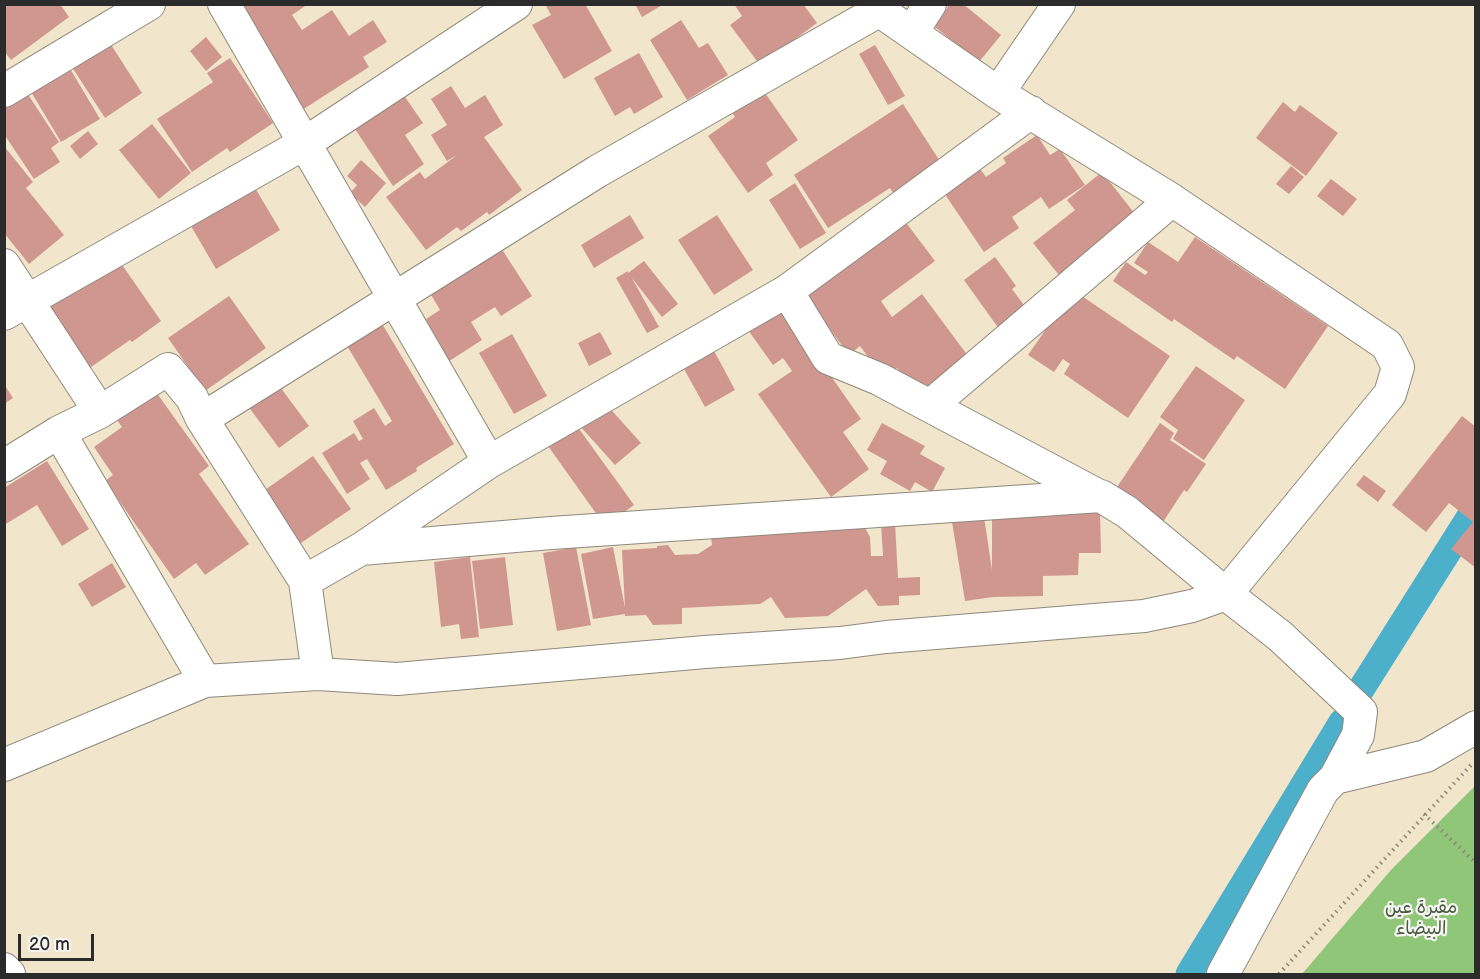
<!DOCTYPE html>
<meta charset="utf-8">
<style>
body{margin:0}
#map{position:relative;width:1480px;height:979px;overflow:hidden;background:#f1e5cc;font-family:"Balsamiq Sans",sans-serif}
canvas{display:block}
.frame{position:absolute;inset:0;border:6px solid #2b2b2b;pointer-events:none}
.scale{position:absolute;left:18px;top:934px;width:76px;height:27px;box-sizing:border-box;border:3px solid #2b2b2b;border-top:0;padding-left:8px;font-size:18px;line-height:21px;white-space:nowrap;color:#2b2b2b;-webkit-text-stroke:4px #f6f6f2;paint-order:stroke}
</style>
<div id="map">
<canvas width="1480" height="979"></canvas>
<div class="frame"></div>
<div class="scale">20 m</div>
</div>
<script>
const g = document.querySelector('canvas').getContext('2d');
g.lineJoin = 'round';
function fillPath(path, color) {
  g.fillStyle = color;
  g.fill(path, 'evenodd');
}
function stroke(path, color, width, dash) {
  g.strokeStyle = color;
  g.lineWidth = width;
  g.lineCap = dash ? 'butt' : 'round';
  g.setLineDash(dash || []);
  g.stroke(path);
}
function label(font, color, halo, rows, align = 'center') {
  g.font = font + ' "Balsamiq Sans","Playpen Sans Arabic",sans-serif';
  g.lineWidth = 4.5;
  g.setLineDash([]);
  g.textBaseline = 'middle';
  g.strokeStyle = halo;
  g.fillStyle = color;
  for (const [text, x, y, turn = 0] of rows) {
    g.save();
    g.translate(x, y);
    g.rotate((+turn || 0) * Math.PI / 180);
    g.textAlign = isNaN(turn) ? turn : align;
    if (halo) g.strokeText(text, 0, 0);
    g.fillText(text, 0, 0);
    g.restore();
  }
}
fillPath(new Path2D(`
 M 1475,786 L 1475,974 L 1302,974 L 1391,870 Z`), '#90c678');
stroke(new Path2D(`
 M 1353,702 L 1476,507
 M 1189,974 L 1342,722`), '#4cb0cb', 27);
fillPath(new Path2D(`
 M 4,4 L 60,4 L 69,17 L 11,60 L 4,51 Z
 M 230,4 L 308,4 L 292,15 L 302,30 L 332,10 L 349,36 L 373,20 L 387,42 L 363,57 L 369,67 L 299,112 Z
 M 545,4 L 585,4 L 612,51 L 564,79 L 532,25 L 551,15 Z
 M 635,4 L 664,4 L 642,17 Z
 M 734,4 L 803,4 L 817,23 L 760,65 L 730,25 L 742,16 Z
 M 950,4 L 963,4 L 1001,35 L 979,62 L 925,19 L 941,16 Z
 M 681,20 L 699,48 L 708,43 L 728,75 L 687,100 L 650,40 Z
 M 206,37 L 222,57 L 206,71 L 190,51 Z
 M 108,40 L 142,93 L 105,118 L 70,64 Z
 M 875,45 L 905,96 L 888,105 L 859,54 Z
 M 639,53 L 663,97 L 634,114 L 630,107 L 615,116 L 594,78 Z
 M 230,58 L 273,123 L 230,152 L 227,148 L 192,172 L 157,119 L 213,82 L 207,73 Z
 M 66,62 L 100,119 L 61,142 L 27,85 Z
 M 20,82 L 59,142 L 51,148 L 60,162 L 34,179 L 4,134 L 4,92 Z
 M 758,83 L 798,140 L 766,163 L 773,175 L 748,193 L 708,136 L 735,117 L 727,105 Z
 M 451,86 L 465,108 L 485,95 L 503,125 L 484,137 L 522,190 L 489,215 L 487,212 L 461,231 L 457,227 L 426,250 L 386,197 L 420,172 L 425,179 L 457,155 L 447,161 L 431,135 L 447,125 L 431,99 Z
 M 403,94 L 423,123 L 405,135 L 424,164 L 393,186 L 349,120 Z
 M 1283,102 L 1295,112 L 1300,105 L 1338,133 L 1306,176 L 1256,138 Z
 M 903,104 L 943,166 L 895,196 L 890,188 L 828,228 L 794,175 Z
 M 152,124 L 191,173 L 159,199 L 119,150 Z
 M 88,131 L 98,144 L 80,159 L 70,146 Z
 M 1037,135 L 1050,155 L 1060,149 L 1085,185 L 1049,209 L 1041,197 L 1012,217 L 1019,228 L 984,252 L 942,190 L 978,166 L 986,177 L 1006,163 L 1003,158 Z
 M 4,146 L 33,182 L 26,188 L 64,235 L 29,264 L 4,233 Z
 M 361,160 L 386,183 L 365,207 L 350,193 L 357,185 L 347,176 Z
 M 1291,166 L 1304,177 L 1289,194 L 1276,184 Z
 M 1102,172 L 1139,219 L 1063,280 L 1033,243 L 1075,210 L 1067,200 Z
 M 248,176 L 280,230 L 216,269 L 184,214 Z
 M 1331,179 L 1357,199 L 1343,216 L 1317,196 Z
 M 795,183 L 826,233 L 800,249 L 769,200 Z
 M 898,212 L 935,261 L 881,301 L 892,317 L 922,294 L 968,356 L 917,395 L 897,368 L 884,378 L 860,346 L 849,355 L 795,282 Z
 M 630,215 L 644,238 L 594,268 L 581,245 Z
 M 717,215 L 753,270 L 714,295 L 678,240 Z
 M 1195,237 L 1328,326 L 1285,389 L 1237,356 L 1234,360 L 1174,319 L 1172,322 L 1113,281 L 1126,262 L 1145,275 L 1148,272 L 1134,263 L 1148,242 L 1178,262 Z
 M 496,240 L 532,296 L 501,316 L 495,307 L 471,322 L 482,340 L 443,365 L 417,325 L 440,310 L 427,288 Z
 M 116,256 L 161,321 L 132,342 L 130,340 L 81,374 L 32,303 Z
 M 995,257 L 1016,286 L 1012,289 L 1029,312 L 1002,333 L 964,280 Z
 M 644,261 L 678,304 L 662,317 L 632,278 L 659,327 L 647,333 L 616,278 L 628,271 L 628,273 Z
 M 1073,290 L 1170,356 L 1128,418 L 1064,374 L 1070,364 L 1063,359 L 1054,372 L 1028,355 Z
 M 772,292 L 861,419 L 843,432 L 869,469 L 831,497 L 758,394 L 792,371 L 783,358 L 773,365 L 738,316 Z
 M 229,296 L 266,348 L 205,391 L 168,338 Z
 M 375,312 L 454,444 L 416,468 L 417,471 L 386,490 L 367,459 L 360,463 L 370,479 L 347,494 L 322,453 L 354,433 L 359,441 L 363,439 L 353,421 L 374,408 L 385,426 L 392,421 L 340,334 Z
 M 600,332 L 612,354 L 589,366 L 578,343 Z
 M 704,332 L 735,390 L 705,407 L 673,349 Z
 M 512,334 L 547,396 L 514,414 L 479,353 Z
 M 1196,366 L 1245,400 L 1204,460 L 1173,439 L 1178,430 L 1160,417 Z
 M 275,380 L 309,426 L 279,448 L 245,402 Z
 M 4,384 L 13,398 L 4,404 Z
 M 156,392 L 209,466 L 199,474 L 249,544 L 205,575 L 196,563 L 174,579 L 105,481 L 113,475 L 94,447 L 122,427 L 117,420 Z
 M 596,393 L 641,443 L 615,465 L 571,416 Z
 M 564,408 L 634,505 L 605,526 L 536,429 Z
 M 1462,416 L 1476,427 L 1476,568 L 1451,549 L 1473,522 L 1449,503 L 1426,532 L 1392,505 Z
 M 882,423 L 925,446 L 920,454 L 945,468 L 932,492 L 915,482 L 910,491 L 880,474 L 887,461 L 867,450 Z
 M 1160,423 L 1174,433 L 1170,440 L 1206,464 L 1187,492 L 1184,490 L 1163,522 L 1115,490 Z
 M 313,456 L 351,509 L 292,549 L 255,497 Z
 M 47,461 L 89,529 L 62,546 L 37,505 L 4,525 L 4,488 Z
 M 1364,475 L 1386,491 L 1378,502 L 1356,485 Z
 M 1100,511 L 1101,553 L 1079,553 L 1078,575 L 1043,576 L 1043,596 L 993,597 L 965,601 L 952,522 L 984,517 L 992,570 L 992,512 Z
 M 895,523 L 898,578 L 920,577 L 920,595 L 899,596 L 899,605 L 878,606 L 866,589 L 828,616 L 785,618 L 771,597 L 760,604 L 682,608 L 682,624 L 653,625 L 646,615 L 625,616 L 625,614 L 593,619 L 581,554 L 613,547 L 625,608 L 622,550 L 657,548 L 657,546 L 668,545 L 675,555 L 698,554 L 712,545 L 711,536 L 865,528 L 870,537 L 871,556 L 883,556 L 881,524 Z
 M 576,547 L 591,625 L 557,631 L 543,553 Z
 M 470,557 L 479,637 L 461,639 L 459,624 L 441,627 L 434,562 Z
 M 505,557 L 513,625 L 480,629 L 472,561 Z
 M 112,563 L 126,587 L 92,607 L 78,584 Z`), '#d09790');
const street = new Path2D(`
 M 224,4 L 489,462
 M 912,32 L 930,4
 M 4,91 L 149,4
 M 998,93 L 1059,4
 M 4,265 L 100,412
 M 787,291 L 828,358 L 879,379 L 1099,496
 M 4,314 L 305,143 L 516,4
 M 930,406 L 1172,200
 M 202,419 L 598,171 L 880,10
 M 59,432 L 205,681
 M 4,466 L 59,432 L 100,412 L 168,369 L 192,398 L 202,419 L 305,581 L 318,674
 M 361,549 L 551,533 L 1101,496 L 1127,512 L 1226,594 L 1280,636 L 1361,712 L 1358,735 L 1335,778
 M 305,581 L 361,549 L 489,462 L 787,291 L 1031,112
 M 4,765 L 205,681 L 318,674 L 397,679 L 705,652 L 840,643 L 886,637 L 1144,616 L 1192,606 L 1226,594 L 1390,394 L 1398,367 L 1387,345 L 1172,200 L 998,93 L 870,4
 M 4,969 L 9,974
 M 1223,974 L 1323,790 L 1335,778 L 1426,756 L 1476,727`);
stroke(street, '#8e887c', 34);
stroke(new Path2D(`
 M 1424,814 L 1476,863
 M 1279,974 L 1471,765`), '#8e887c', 4, [1.5, 4.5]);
stroke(street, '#fff', 32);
label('18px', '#495a42', '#f6f6f2', [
 ["مقبرة عين",1421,908],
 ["البيضاء",1421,929]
]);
</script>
